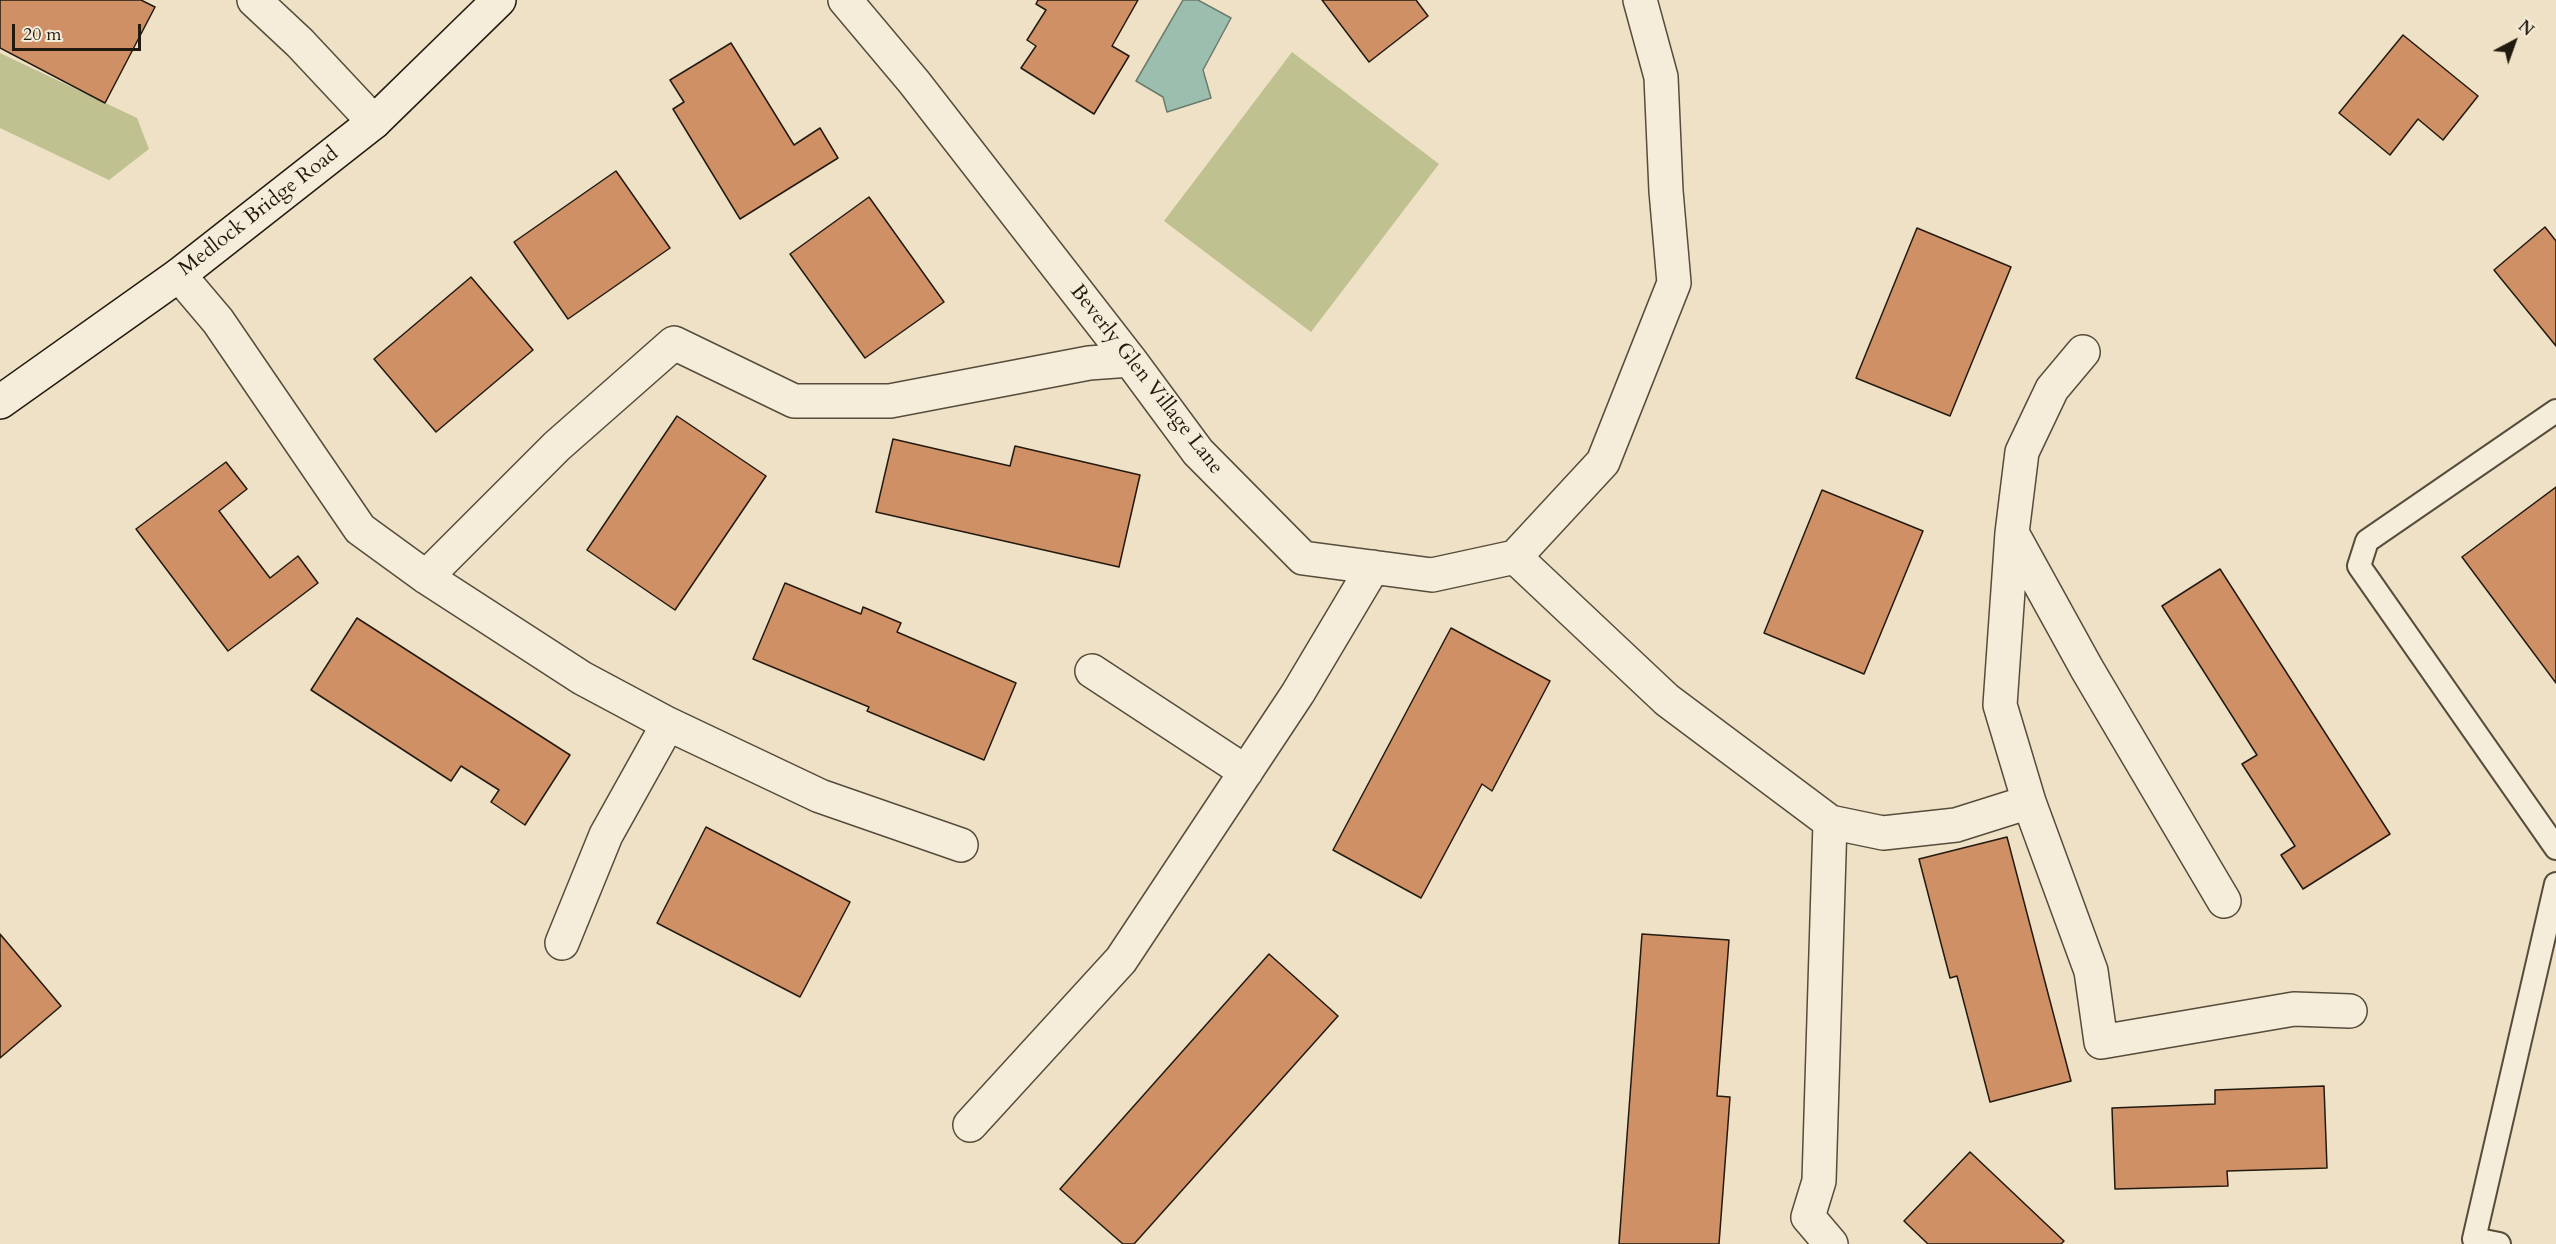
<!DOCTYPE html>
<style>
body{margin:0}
#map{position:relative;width:2556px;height:1244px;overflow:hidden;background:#efe1c5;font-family:Cardo,serif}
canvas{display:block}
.north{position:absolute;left:2484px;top:12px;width:60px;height:60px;-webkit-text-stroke:4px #f5ecd9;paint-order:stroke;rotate:41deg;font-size:16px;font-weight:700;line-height:24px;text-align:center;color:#221a0f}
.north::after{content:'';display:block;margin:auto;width:21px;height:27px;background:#221a0f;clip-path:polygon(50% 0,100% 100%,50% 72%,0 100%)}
.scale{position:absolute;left:12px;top:24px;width:129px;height:27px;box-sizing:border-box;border:3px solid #221a0f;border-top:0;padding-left:8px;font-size:18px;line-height:21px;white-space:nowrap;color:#221a0f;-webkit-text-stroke:4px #f5ecd9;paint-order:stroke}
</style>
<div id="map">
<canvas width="2556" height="1244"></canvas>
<div class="north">N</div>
<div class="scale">20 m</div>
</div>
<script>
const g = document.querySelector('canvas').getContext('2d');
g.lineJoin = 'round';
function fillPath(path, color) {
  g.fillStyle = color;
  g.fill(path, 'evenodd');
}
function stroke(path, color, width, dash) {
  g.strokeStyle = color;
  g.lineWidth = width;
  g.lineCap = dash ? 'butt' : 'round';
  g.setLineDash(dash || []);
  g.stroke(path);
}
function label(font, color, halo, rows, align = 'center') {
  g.font = font + ' Cardo,serif';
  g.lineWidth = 4.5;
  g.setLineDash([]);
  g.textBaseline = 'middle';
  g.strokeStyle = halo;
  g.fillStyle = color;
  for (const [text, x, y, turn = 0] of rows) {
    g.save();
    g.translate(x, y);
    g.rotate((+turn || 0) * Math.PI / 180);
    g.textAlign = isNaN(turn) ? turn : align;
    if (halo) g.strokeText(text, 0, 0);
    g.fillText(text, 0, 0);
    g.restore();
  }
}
fillPath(new Path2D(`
 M 1292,52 L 1439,164 L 1311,332 L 1164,221 Z
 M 0,53 L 137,118 L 149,149 L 109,180 L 0,128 Z`), '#c0c190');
const water = new Path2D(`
 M 1183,0 L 1198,0 L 1231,18 L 1203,70 L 1211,98 L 1167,112 L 1163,97 L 1136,81 Z`);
fillPath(water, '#9bbeae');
stroke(water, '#6b7c6e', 1.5);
const building = new Path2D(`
 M 0,0 L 141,0 L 155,7 L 105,103 L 0,48 Z
 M 1038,0 L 1138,0 L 1112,46 L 1129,56 L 1094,114 L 1021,68 L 1036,46 L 1027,40 L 1046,10 L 1036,4 Z
 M 1322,0 L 1416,0 L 1428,16 L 1369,62 Z
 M 2403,35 L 2478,96 L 2443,140 L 2418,119 L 2390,155 L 2339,113 Z
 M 731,43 L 794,145 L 820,128 L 838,158 L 740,219 L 673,109 L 684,102 L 670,80 Z
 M 616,171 L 670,248 L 568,319 L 514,242 Z
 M 869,197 L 944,302 L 865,358 L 790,254 Z
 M 2545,227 L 2556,241 L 2556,346 L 2494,270 Z
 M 1917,228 L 2011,267 L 1950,416 L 1856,378 Z
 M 471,277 L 533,350 L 436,432 L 374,359 Z
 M 677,416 L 766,476 L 675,610 L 587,550 Z
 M 893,439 L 1010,466 L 1015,446 L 1140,475 L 1119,567 L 876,512 Z
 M 226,462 L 247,489 L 219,511 L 270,578 L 298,556 L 318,583 L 228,651 L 136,529 Z
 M 2556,487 L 2556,683 L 2462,557 Z
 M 1822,490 L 1923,531 L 1864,674 L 1764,633 Z
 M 2220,569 L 2390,834 L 2303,889 L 2281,855 L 2295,846 L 2242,764 L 2257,755 L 2162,606 Z
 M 785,583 L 861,614 L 863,607 L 901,623 L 897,632 L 1016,683 L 984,760 L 867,711 L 869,707 L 753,659 Z
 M 357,618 L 570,755 L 525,825 L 491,802 L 499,790 L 461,766 L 451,781 L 311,690 Z
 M 1451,628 L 1550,681 L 1492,791 L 1482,784 L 1421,898 L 1333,850 Z
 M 706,827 L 850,902 L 800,997 L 657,923 Z
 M 2007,837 L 2071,1081 L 1990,1102 L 1957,976 L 1950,978 L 1919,859 Z
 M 0,934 L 61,1006 L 0,1058 Z
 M 1642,934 L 1729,940 L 1717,1096 L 1730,1097 L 1719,1244 L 1619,1244 Z
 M 1269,954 L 1338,1016 L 1134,1244 L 1123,1244 L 1060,1189 Z
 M 2324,1086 L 2327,1168 L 2227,1171 L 2228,1186 L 2115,1189 L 2112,1108 L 2215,1104 L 2215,1090 Z
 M 1970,1152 L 2064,1241 L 2061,1244 L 1928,1244 L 1904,1221 Z`);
fillPath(building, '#d09066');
stroke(building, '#221a0f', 1.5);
const service = new Path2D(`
 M 2556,411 L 2367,541 L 2359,566 L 2556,848
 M 2499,1244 L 2474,1239 L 2556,884`);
const minor = new Path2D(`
 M 254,0 L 300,43 L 374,122
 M 845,0 L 914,82 L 1130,360 L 1198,452 L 1303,558 L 1432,575 L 1515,557 L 1603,462 L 1674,283 L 1666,191 L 1661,77 L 1640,0
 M 179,275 L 218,321 L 360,529 L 426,577 L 582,678 L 668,724 L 820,796 L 961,845
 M 2083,352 L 2052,389 L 2022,452 L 2012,533 L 2000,705 L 2029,802 L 2091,971 L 2101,1042 L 2294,1009 L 2350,1011
 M 2012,533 L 2087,669 L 2224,901
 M 1515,557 L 1667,700 L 1830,822 L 1883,833 L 1956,825 L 2029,802
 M 426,577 L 557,446 L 674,343 L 794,401 L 890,401 L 1089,363 L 1130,360
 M 1092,671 L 1246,772
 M 1830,822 L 1819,1181 L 1808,1217 L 1831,1244
 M 562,943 L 606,835 L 668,724
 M 970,1125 L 1121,960 L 1298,693 L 1373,567`);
const secondary = new Path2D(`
 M 0,402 L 179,275 L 374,122 L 499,0`);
stroke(service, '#554c3c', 26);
stroke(minor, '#554c3c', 36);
stroke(secondary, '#221a0f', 36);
stroke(service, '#f5ecd9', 22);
stroke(minor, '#f5ecd9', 33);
stroke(secondary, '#f5ecd9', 33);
label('21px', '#221a0f', '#f5ecd9', [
 ["Medlock Bridge Road",259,212,-38],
 ["Beverly Glen Village Lane",1146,380,52]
]);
</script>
